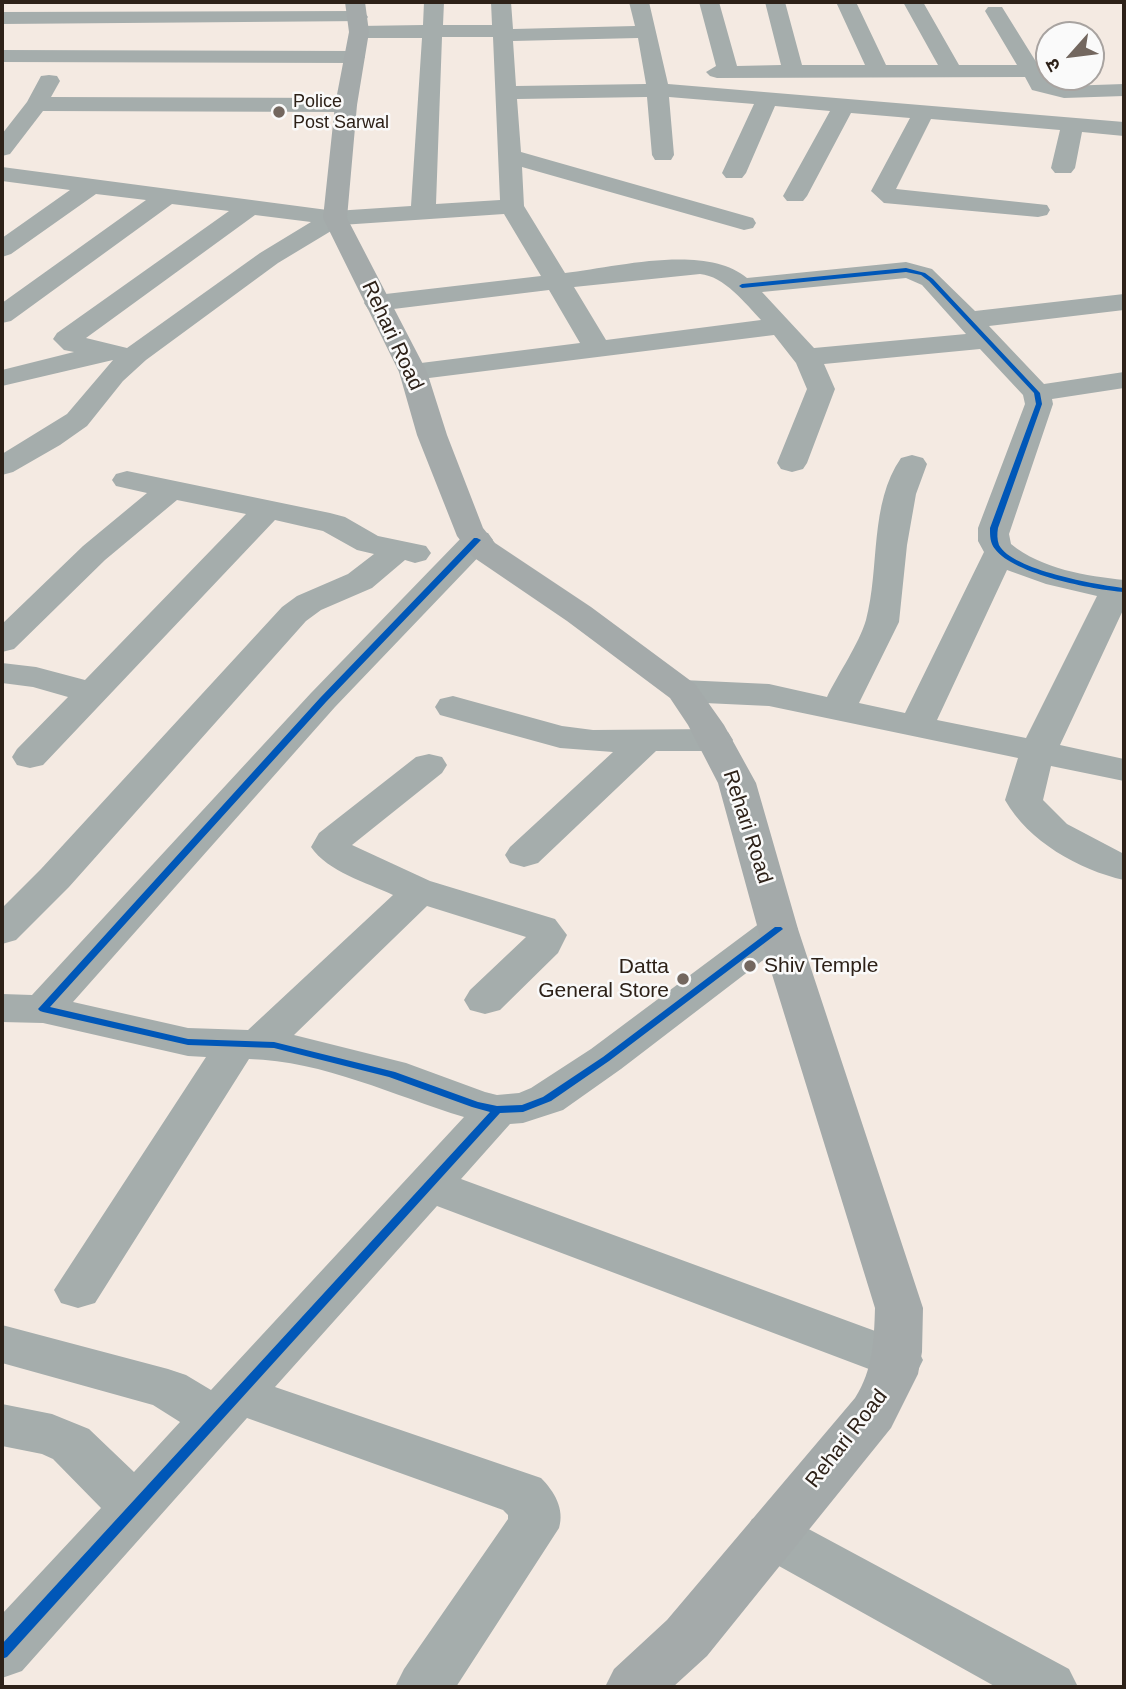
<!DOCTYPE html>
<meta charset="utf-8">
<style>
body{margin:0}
#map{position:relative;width:1126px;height:1689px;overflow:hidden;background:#f4eae2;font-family:Arial,"Noto Sans Devanagari",sans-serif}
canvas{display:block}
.frame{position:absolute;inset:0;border:4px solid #2d2118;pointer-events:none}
.north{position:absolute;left:1035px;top:21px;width:70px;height:70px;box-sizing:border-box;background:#fafafa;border:2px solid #a8a3a0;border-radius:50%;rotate:242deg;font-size:19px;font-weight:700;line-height:28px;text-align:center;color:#2d2118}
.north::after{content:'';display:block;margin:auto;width:24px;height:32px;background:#73675f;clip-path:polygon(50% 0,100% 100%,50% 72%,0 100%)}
</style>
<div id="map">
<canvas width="1126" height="1689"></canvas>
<div class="frame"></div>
<div class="north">उ</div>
</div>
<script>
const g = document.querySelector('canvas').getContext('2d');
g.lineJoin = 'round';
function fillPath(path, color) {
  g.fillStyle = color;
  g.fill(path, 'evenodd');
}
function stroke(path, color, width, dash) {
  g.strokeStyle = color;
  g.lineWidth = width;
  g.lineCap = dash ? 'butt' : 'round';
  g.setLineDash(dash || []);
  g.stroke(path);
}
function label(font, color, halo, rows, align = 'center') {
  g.font = font + ' Arial,sans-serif';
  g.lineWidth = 5;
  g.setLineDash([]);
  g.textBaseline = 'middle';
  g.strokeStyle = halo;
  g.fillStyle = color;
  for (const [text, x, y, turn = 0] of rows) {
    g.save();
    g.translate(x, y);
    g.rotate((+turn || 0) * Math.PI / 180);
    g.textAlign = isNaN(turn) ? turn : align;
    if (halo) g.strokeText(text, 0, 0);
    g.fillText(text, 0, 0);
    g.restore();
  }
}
fillPath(new Path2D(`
 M 424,2 L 444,2 L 443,25 L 492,25 L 491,2 L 511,2 L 513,29 L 635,26 L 629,2 L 649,2 L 668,84 L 1124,122 L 1124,136 L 1082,132 L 1075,168 L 1071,173 L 1055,173 L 1051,168 L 1060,130 L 931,119 L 896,189 L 1047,205 L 1050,210 L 1047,215 L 1038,217 L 884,203 L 871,191 L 910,118 L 851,113 L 807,196 L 803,201 L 787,201 L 783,196 L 830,111 L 775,106 L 746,173 L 742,178 L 726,178 L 722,173 L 754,104 L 669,97 L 674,155 L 671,160 L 655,160 L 652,155 L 647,97 L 517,99 L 521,152 L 753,218 L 756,223 L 753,228 L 744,230 L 522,167 L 524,206 L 565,273 C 616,267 706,243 747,278 L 906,262 L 932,269 L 975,311 L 1124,294 L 1124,310 L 989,326 L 1044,384 L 1124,372 L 1124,388 L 1052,399 L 1053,404 L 1009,534 L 1011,544 C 1041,569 1087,576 1124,580 L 1124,608 L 1060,745 L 1124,759 L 1124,781 L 1051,766 L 1043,800 L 1067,824 L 1124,854 L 1124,880 C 1079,870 1028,841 1005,800 L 1018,758 L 769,706 L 683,702 L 671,698 L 665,691 L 671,684 L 683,680 L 769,684 L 827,697 C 838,674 859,644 866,620 C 880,568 869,504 901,458 L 912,455 L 923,458 L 927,464 L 916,494 L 907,545 L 899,622 L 859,703 L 905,713 L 984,552 L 978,541 L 978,528 L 1025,404 L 1023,395 L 980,349 L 824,364 L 835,389 L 807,463 L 803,469 L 792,472 L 781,469 L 777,463 L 807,389 L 796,363 L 774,335 L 413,380 L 403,378 L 399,372 L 403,366 L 413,364 L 580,343 L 549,290 L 377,311 L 368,309 L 364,303 L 368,297 L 377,295 L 541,276 L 504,214 L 341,225 L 278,263 L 146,360 L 123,381 L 87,426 L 60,445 L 13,472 L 2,475 L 2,454 L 67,414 L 113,360 L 2,386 L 2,370 L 74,352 L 64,350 L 53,339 L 57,333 L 229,211 L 172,204 L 11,321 L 2,323 L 2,303 L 146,200 L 96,194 L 11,254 L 2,257 L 2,238 L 70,190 L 2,181 L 2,167 L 335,211 L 411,206 L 422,38 L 359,38 L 352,36 L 349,32 L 352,28 L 359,26 L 423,25 ZM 442,37 L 493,37 L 500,200 L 436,204 ZM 638,38 L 646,84 L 516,86 L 513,41 ZM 255,215 L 311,222 L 260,253 L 127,348 L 86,338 ZM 700,274 C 724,276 746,304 761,320 L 606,340 L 574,287 ZM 906,278 L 922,285 L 966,334 L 814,348 L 762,292 ZM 1007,570 L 1046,584 L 1097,596 L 1026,738 L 937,720 Z
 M 699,2 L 719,2 L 737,66 L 781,65 L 765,2 L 785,2 L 802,65 L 865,65 L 836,2 L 856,2 L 886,65 L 938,65 L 903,2 L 923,2 L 959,65 L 1017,65 L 985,11 L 988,7 L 1002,7 L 1048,81 L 1065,86 L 1124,84 L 1124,96 L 1064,98 L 1032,90 L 1025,77 L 717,78 L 710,76 L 706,72 L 716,66 Z
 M 358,11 L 365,13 L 368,17 L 365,21 L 2,24 L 2,12 Z
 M 2,50 L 355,51 L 362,53 L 365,57 L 362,61 L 355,63 L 2,62 Z
 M 49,75 L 57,76 L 60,81 L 51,97 L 346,98 L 354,100 L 357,105 L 354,110 L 346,112 L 43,111 L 10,154 L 2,156 L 2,134 L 27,102 L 41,76 Z
 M 127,471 L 330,513 L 345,517 L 378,536 L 426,546 L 431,553 L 426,560 L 415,563 L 405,560 L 372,588 L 321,610 L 306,621 L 69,887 L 16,940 L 2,944 L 2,908 L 41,869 L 282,607 L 297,596 L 348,574 L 374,554 L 357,550 L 323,531 L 275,520 L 43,765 L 30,768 L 17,765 L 12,757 L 17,749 L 68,697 L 33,687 L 2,683 L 2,663 L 36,667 L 85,680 L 246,514 L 177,500 L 105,560 L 14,649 L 2,652 L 2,624 L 83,546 L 147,493 L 116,486 L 112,480 L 116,474 Z
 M 477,531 L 488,533 L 493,540 L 488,547 L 335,707 L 73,1002 L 188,1028 L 248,1030 L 393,895 C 366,882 328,872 311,847 L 319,833 L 416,757 L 429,754 L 442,757 L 447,765 L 442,773 L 352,845 L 430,881 L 555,919 L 567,935 L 558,953 L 500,1010 L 485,1014 L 470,1010 L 464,1000 L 470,990 L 526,937 L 427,906 L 294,1035 L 406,1063 L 485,1092 L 497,1095 L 519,1093 L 531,1088 L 591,1049 L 764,920 L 778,916 L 792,920 L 798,929 L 792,938 L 621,1069 L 563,1110 L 523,1123 L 510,1124 L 461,1179 L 916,1346 L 923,1360 L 916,1374 L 898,1380 L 437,1206 L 275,1387 L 541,1478 C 554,1491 565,1509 559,1528 L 456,1687 L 395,1687 L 404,1669 L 508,1519 L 508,1515 L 503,1510 L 247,1418 L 22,1671 L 2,1678 L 2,1614 L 101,1508 L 53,1459 L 42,1454 L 2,1446 L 2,1404 L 52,1414 L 89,1429 L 134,1472 L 180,1422 L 153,1405 L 2,1363 L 2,1325 L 168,1369 L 186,1375 L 211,1390 L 464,1117 C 394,1096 324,1061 249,1059 L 95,1303 L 78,1308 L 61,1303 L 54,1290 L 206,1057 L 188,1056 L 43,1023 L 2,1022 L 2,994 L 32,995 L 311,693 L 466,533 Z
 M 453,696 L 562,726 L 593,730 L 715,729 L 728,732 L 733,740 L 728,748 L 715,751 L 656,751 L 538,863 L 524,867 L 510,863 L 505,855 L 510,847 L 613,752 L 560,748 L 440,715 L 435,707 L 440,699 Z
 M 771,1512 L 790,1519 L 1069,1669 L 1078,1687 L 996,1687 L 752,1551 L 744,1535 L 752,1519 Z`), '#a5adac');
fillPath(new Path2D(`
 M 345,2 L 365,2 L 369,32 L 357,105 L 347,218 L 427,372 L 447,435 L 483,528 L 495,543 L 591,607 L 695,684 L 724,725 L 756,783 L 798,929 L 923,1308 L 922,1352 L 918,1374 L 891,1428 L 707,1656 L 673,1687 L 605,1687 L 614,1669 L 667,1620 L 855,1398 C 873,1370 874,1341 875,1308 L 758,929 L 718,783 L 688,725 L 670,698 L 567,621 L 473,557 L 457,536 L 417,435 L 399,372 L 323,218 L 335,105 L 349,32 Z`), '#a4aaaa');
fillPath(new Path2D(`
 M 906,268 L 925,273 L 933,279 L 1040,393 L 1042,404 L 998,528 C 997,534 997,539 999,545 C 1012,570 1097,585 1124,588 L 1124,592 C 1094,590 1013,574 995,549 C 990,543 990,536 990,528 L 1036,404 L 1034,393 L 929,281 L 921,275 L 906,272 L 742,288 L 739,286 L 742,284 Z
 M 474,538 L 477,538 L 481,540 L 326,702 L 50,1007 L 188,1039 L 274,1042 L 395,1072 L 478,1102 L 497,1106 L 522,1105 L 543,1097 L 603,1057 L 775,927 L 781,927 L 783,929 L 609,1061 L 551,1101 L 523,1112 L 500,1113 L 7,1657 L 2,1659 L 2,1644 L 490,1112 L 472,1107 L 389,1077 L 274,1048 L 188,1045 L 43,1012 L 40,1011 L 38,1009 L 320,698 Z`), '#0057b8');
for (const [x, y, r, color] of [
 [279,112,7,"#73675f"],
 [750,966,7,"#73675f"],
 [683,979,7,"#73675f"]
]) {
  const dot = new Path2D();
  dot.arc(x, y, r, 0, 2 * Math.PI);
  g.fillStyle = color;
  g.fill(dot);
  stroke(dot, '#fafafa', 2.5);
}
label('18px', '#2d2118', '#fafafa', [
 ["Police",293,102],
 ["Post Sarwal",293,123]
], 'left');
label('21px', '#2d2118', '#fafafa', [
 ["Rehari Road",392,336,65],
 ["Rehari Road",747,827,72],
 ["Rehari Road",847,1439,-52]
]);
label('21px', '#2d2118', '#fafafa', [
 ["Shiv Temple",764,966],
 ["Datta",669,967,"right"],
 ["General Store",669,991,"right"]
], 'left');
</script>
